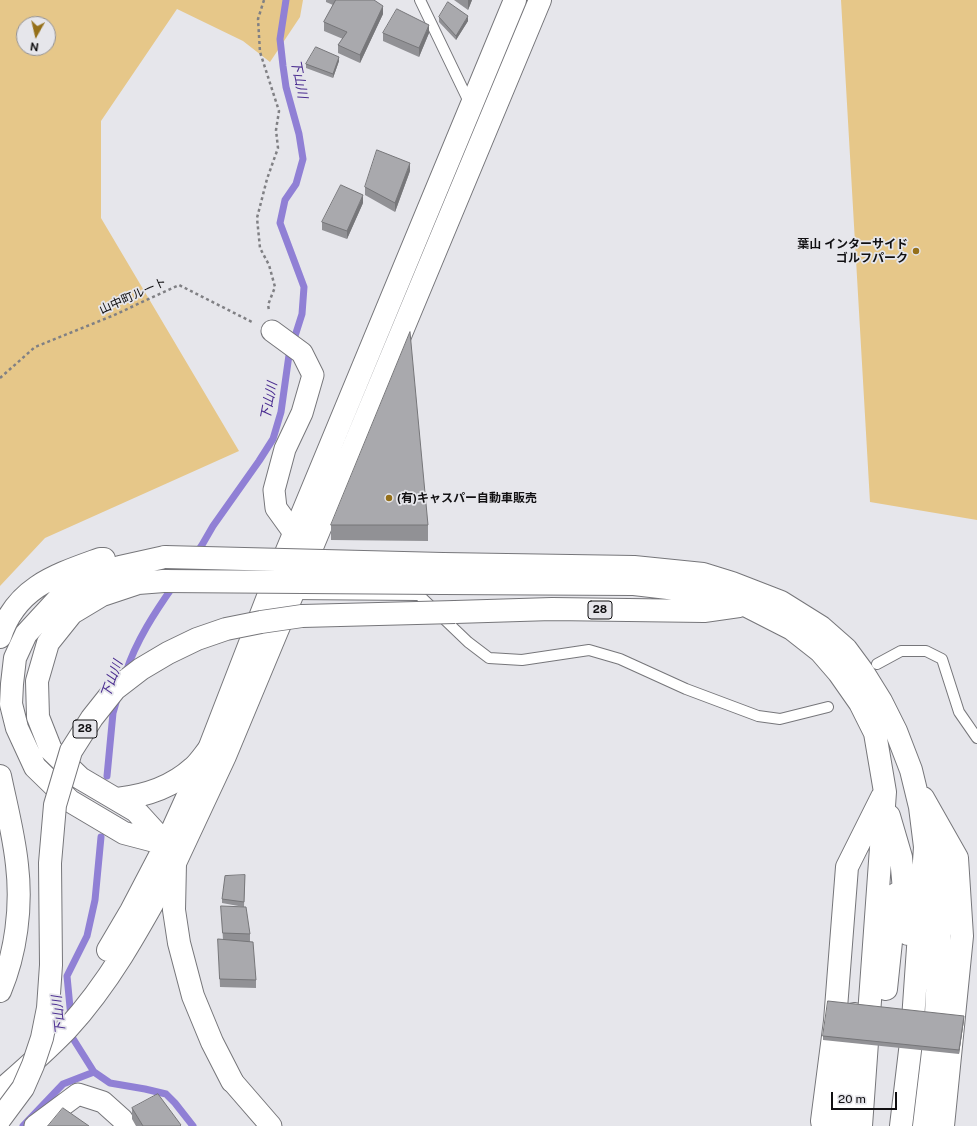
<!DOCTYPE html>
<meta charset="utf-8">
<style>
body{margin:0}
#map{position:relative;width:977px;height:1126px;overflow:hidden;background:#e6e6eb;font-family:"Public Sans",sans-serif}
canvas{display:block}
.north{position:absolute;left:16px;top:16px;width:40px;height:40px;box-sizing:border-box;background:#e6e6eb;border:1px solid #919094;border-radius:50%;rotate:188deg;font-size:11px;font-weight:700;line-height:16px;text-align:center;color:#111012}
.north::after{content:'';display:block;margin:auto;width:14px;height:18px;background:#95701a;clip-path:polygon(50% 0,100% 100%,50% 72%,0 100%)}
.scale{position:absolute;left:831px;top:1092px;width:66px;height:18px;box-sizing:border-box;border:2px solid #111012;border-top:0;padding-left:5px;font-size:12px;line-height:14px;white-space:nowrap;color:#111012;-webkit-text-stroke:3px #e6e6eb;paint-order:stroke}
</style>
<div id="map">
<canvas width="977" height="1126"></canvas>
<div class="north">N</div>
<div class="scale">20 m</div>
</div>
<script>
const g = document.querySelector('canvas').getContext('2d');
g.lineJoin = 'round';
function fillPath(path, color) {
  g.fillStyle = color;
  g.fill(path, 'evenodd');
}
function stroke(path, color, width, dash) {
  g.strokeStyle = color;
  g.lineWidth = width;
  g.lineCap = dash ? 'butt' : 'round';
  g.setLineDash(dash || []);
  g.stroke(path);
}
function label(font, color, halo, rows, align = 'center') {
  g.font = font + ' "Public Sans","Noto Sans JP",sans-serif';
  g.lineWidth = 3.5;
  g.setLineDash([]);
  g.textBaseline = 'middle';
  g.strokeStyle = halo;
  g.fillStyle = color;
  for (const [text, x, y, turn = 0] of rows) {
    g.save();
    g.translate(x, y);
    g.rotate((+turn || 0) * Math.PI / 180);
    g.textAlign = isNaN(turn) ? turn : align;
    if (halo) g.strokeText(text, 0, 0);
    g.fillText(text, 0, 0);
    g.restore();
  }
}
fillPath(new Path2D(`
 M 0,0 L 303,0 L 300,17 L 270,62 L 243,41 L 177,9 L 101,121 L 101,218 L 239,451 L 45,538 L 0,586 ZM 24,24 L 48,24 L 48,48 L 24,48 Z
 M 841,0 L 977,0 L 977,520 L 870,502 Z`), '#e6c789');
stroke(new Path2D(`
 M 180,577 L 202,545 L 213,526 L 259,461 L 273,439 L 281,412 L 289,355 L 302,314 L 304,287 L 280,223 L 285,200 L 296,184 L 303,159 L 299,134 L 286,87 L 283,66 L 280,39 L 286,0
 M 126,672 C 136,641 155,612 174,585
 M 107,776 L 113,713 L 117,699
 M 71,1018 L 67,976 L 87,936 L 95,900 L 101,837
 M 72,1031 L 72,1037 L 94,1072 L 110,1083 L 145,1089 L 166,1094 L 175,1103 L 193,1126
 M 23,1126 L 63,1084 L 94,1072`), '#9080d5', 7);
const service = new Path2D(`
 M 420,0 L 470,104
 M 291,594 L 419,595 L 468,642 L 489,658 L 522,660 L 589,650 L 620,659 L 686,689 L 758,716 L 780,719 L 828,707
 M 877,664 L 901,651 L 926,651 L 942,659 L 959,712 L 977,738`);
const minor = new Path2D(`
 M 272,331 L 302,353 L 313,375 L 302,413 L 285,449 L 274,490 L 276,508 L 294,533
 M 232,1081 L 271,1126
 M 35,1126 L 78,1094 L 103,1102 L 122,1119 L 126,1126`);
const tertiary = new Path2D(`
 M 175,863 L 225,756 L 540,0
 M 232,1081 L 212,1042 L 193,996 L 179,943 L 174,910 L 175,863 L 166,844 L 209,749 L 269,594 L 515,0`);
const motorway = new Path2D(`
 M 165,557 L 120,567 L 93,576 L 62,595 L 26,634 L 15,658 L 12,684 L 11,704 L 17,728 L 35,767 L 70,801 L 124,833 L 166,844
 M 443,564 L 634,567 L 703,574 L 732,583 L 781,602 L 821,627 L 846,649 L 863,672 L 881,701 L 896,731 L 911,770 L 920,807 L 925,847 L 912,1034 L 901,1126
 M 164,581 L 138,583 L 102,595 L 72,613 L 48,643 L 37,681 L 38,717 L 51,750 L 80,778 L 136,811 L 166,844
 M 443,583 L 634,584 L 702,592 L 745,605 L 792,629 L 820,651 L 839,673 L 860,703 L 875,733 L 885,792 L 861,1126
 M 455,612 L 552,609 L 704,611 L 739,606
 M 0,637 C 16,587 56,575 100,559 L 104,559
 M 0,776 C 6,805 14,835 17,865 C 22,907 16,953 0,991
 M 923,798 L 957,858 L 962,936 L 943,1126
 M 117,799 C 145,796 171,788 193,768 C 199,763 204,755 209,749
 M 889,816 L 901,857 L 908,934
 M 108,950 L 131,911 L 166,844
 M 886,989 L 896,894
 M 0,1091 C 23,1071 46,1051 67,1029 C 112,980 143,921 175,863
 M 823,1126 L 822,1121 L 835,1021 L 847,867 L 882,797
 M 842,1126 L 854,1014
 M 924,1126 L 935,1035 L 944,847`);
stroke(service, '#76767a', 12);
stroke(minor, '#76767a', 23);
stroke(tertiary, '#76767a', 24);
stroke(motorway, '#76767a', 24);
stroke(new Path2D(`
 M 264,0 L 258,19 L 260,52 L 279,111 L 276,130 L 278,148 L 267,179 L 257,218 L 260,248 L 269,265 L 275,287 L 268,305 L 269,310
 M 0,378 L 35,347 L 112,316 L 179,285 L 254,323`), '#808084', 2.5, [3, 3]);
stroke(service, '#fff', 10);
stroke(minor, '#fff', 21);
stroke(tertiary, '#fff', 22);
stroke(motorway, '#fff', 22);
const motorwayBridge = new Path2D(`
 M 165,557 L 443,564
 M 164,581 L 443,583
 M 0,1119 L 23,1088 L 33,1065 L 42,1038 L 48,1008 L 51,965 L 50,863 L 55,805 L 71,751 L 92,718 L 115,689 L 141,669 L 168,653 L 197,639 L 226,629 L 261,622 L 302,616 L 455,612`);
stroke(motorwayBridge, '#76767a', 24, []);
stroke(motorwayBridge, '#fff', 22);
fillPath(new Path2D(`
 M 326,0 L 374,0 L 383,14 L 360,63 L 338,53 L 338,45 L 343,39 L 324,31 L 324,22 L 333,5 L 326,2 Z
 M 454,0 L 472,0 L 468,10 Z
 M 439,17 L 468,21 L 456,40 L 439,22 Z
 M 383,33 L 429,33 L 419,57 L 383,41 Z
 M 339,61 L 333,78 L 306,68 L 306,64 Z
 M 410,171 L 395,212 L 365,195 L 365,187 Z
 M 363,203 L 347,239 L 322,230 L 322,222 Z
 M 331,525 L 428,525 L 428,541 L 331,540 Z
 M 245,875 L 244,907 L 222,903 L 222,899 Z
 M 221,906 L 250,934 L 250,942 L 256,980 L 256,988 L 220,987 L 218,939 L 223,940 Z
 M 964,1020 L 959,1054 L 823,1040 L 823,1036 Z
 M 132,1108 L 181,1126 L 136,1126 L 132,1119 Z`), '#919195');
fillPath(new Path2D(`
 M 468,0 L 472,0 L 468,10 Z
 M 383,6 L 383,14 L 360,63 L 360,55 Z
 M 468,16 L 468,21 L 456,40 L 456,36 Z
 M 429,25 L 429,33 L 419,57 L 419,48 Z
 M 339,57 L 339,61 L 333,78 L 333,74 Z
 M 410,163 L 410,171 L 395,212 L 395,203 Z
 M 363,195 L 363,203 L 347,239 L 347,231 Z
 M 964,1016 L 964,1020 L 959,1054 L 959,1050 Z`), '#767679');
const building = new Path2D(`
 M 336,0 L 374,0 L 383,6 L 360,55 L 338,45 L 347,32 L 324,22 Z
 M 448,2 L 468,16 L 456,36 L 439,17 Z
 M 397,9 L 429,25 L 419,48 L 383,33 Z
 M 316,47 L 339,57 L 333,74 L 306,64 Z
 M 377,150 L 410,163 L 395,203 L 365,187 Z
 M 341,185 L 363,195 L 347,231 L 322,222 Z
 M 410,332 L 428,525 L 331,525 Z
 M 245,875 L 244,902 L 222,899 L 225,876 Z
 M 221,906 L 246,907 L 250,934 L 223,933 Z
 M 218,939 L 253,942 L 256,980 L 220,979 Z
 M 828,1001 L 964,1016 L 959,1050 L 823,1036 Z
 M 158,1094 L 181,1125 L 180,1126 L 143,1126 L 132,1108 Z
 M 63,1108 L 89,1126 L 48,1126 Z`);
fillPath(building, '#a9a9ad');
stroke(building, '#767679', 1);
for (const [x, y, r, color] of [
 [916,251,4,"#95701a"],
 [389,498,4,"#95701a"]
]) {
  const dot = new Path2D();
  dot.arc(x, y, r, 0, 2 * Math.PI);
  g.fillStyle = color;
  g.fill(dot);
  stroke(dot, '#e6e6eb', 1.5);
}
for (const [x, y, w] of [
 [600,610,24],
 [85,729,24]
]) {
  const box = new Path2D();
  box.roundRect(x - w / 2, y - 9, w, 18, 3);
  g.fillStyle = '#e6e6eb';
  g.fill(box);
  stroke(box, '#111012', 1);
}
label('bold 11px', '#111012', null, [
 ["28",600,610],
 ["28",85,729]
]);
label('bold 12px', '#111012', '#e6e6eb', [
 ["葉山 インターサイド",908,244],
 ["ゴルフパーク",908,258],
 ["(有)キャスパー自動車販売",397,498,"left"]
], 'right');
label('12px', '#111012', '#e6e6eb', [
 ["山中町ルート",133,296,-24]
]);
label('italic 13px', '#4a2c90', '#e6e6eb', [
 ["下山川",299,79,79],
 ["下山川",269,401,-79],
 ["下山川",112,679,-70],
 ["下山川",59,1015,-96]
]);
</script>
